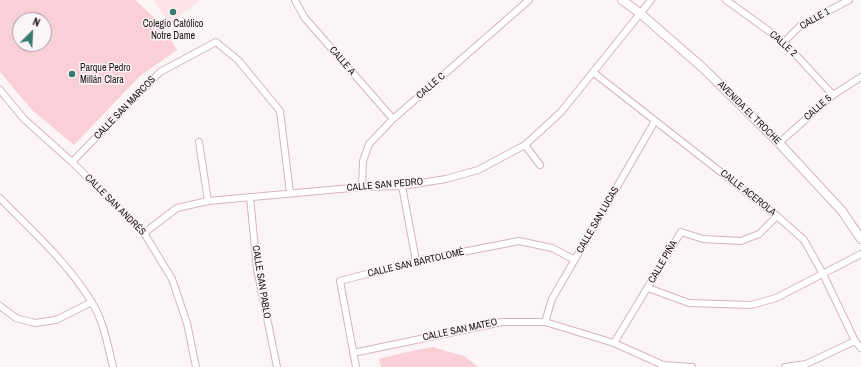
<!DOCTYPE html>
<meta charset="utf-8">
<style>
body{margin:0}
#map{position:relative;width:861px;height:367px;overflow:hidden;background:#fcf5f7;font-family:"Archivo Narrow",sans-serif}
canvas{display:block}
.north{position:absolute;left:12px;top:12px;width:40px;height:40px;box-sizing:border-box;background:#fcf5f7;border:1px solid #a39a9d;border-radius:50%;rotate:24deg;font-size:11px;font-weight:700;line-height:16px;text-align:center;color:#1d1215}
.north::after{content:'';display:block;margin:auto;width:14px;height:18px;background:#377c70;clip-path:polygon(50% 0,100% 100%,50% 72%,0 100%)}
</style>
<div id="map">
<canvas width="861" height="367"></canvas>
<div class="north">N</div>
</div>
<script>
const g = document.querySelector('canvas').getContext('2d');
g.lineJoin = 'round';
function fillPath(path, color) {
  g.fillStyle = color;
  g.fill(path, 'evenodd');
}
function stroke(path, color, width, dash) {
  g.strokeStyle = color;
  g.lineWidth = width;
  g.lineCap = dash ? 'butt' : 'round';
  g.setLineDash(dash || []);
  g.stroke(path);
}
function label(font, color, halo, rows, align = 'center') {
  g.font = font + ' "Archivo Narrow",sans-serif';
  g.lineWidth = 3;
  g.setLineDash([]);
  g.textBaseline = 'middle';
  g.strokeStyle = halo;
  g.fillStyle = color;
  for (const [text, x, y, turn = 0] of rows) {
    g.save();
    g.translate(x, y);
    g.rotate((+turn || 0) * Math.PI / 180);
    g.textAlign = isNaN(turn) ? turn : align;
    if (halo) g.strokeText(text, 0, 0);
    g.fillText(text, 0, 0);
    g.restore();
  }
}
fillPath(new Path2D(`
 M 153,0 L 200,0 L 169,24 Z`), '#fee4e9');
fillPath(new Path2D(`
 M 0,0 L 135,0 L 160,23 L 177,50 L 140,76 L 74,145 L 32,110 L 0,72 ZM 20,20 L 44,20 L 44,44 L 20,44 Z
 M 432,347 L 464,356 L 478,367 L 381,367 L 379,359 L 402,353 Z`), '#fbcfd8');
const minor = new Path2D(`
 M 295,0 L 304,17 L 393,119
 M 726,0 L 784,42 L 833,95
 M 784,42 L 800,26 L 849,0
 M 594,73 L 777,216 L 804,240 L 823,274 L 855,341 L 861,348
 M 0,90 L 24,119 L 72,162 L 144,233 L 172,279 L 187,323 L 196,367
 M 199,142 L 208,201
 M 779,143 L 833,95 L 861,77
 M 525,145 L 540,165
 M 72,162 L 160,72 L 216,42 L 238,60 L 280,111 L 290,193
 M 402,186 L 416,261
 M 362,187 L 363,161 L 369,144 L 393,119 L 529,0
 M 250,197 L 257,269 L 277,367
 M 0,198 C 32,231 67,262 91,301 C 103,319 108,346 113,367
 M 144,233 L 177,208 L 208,201 L 362,187 L 402,186 L 446,179 L 478,170 L 525,145 L 561,112 L 651,0
 M 648,288 L 689,303 L 751,305 L 776,298 L 861,254
 M 0,306 L 16,318 L 35,323 L 56,320 L 92,302
 M 545,322 L 552,299 L 655,121
 M 614,343 L 681,232 L 703,239 L 741,241 L 759,234 L 777,216
 M 353,353 L 502,322 L 545,322 L 614,343 L 663,365 L 692,367
 M 356,367 L 340,281 L 416,261 L 519,241 L 552,248 L 575,260
 M 785,367 L 806,364 L 855,341`);
const tertiary = new Path2D(`
 M 622,0 L 641,14 L 703,68 L 779,143 L 842,211 L 861,239`);
stroke(minor, '#d5b5bb', 8);
stroke(tertiary, '#d5b5bb', 10);
stroke(minor, '#fff', 6);
stroke(tertiary, '#fff', 8);
for (const [x, y, r, color] of [
 [173,12,4,"#377c70"],
 [72,74,4,"#377c70"]
]) {
  const dot = new Path2D();
  dot.arc(x, y, r, 0, 2 * Math.PI);
  g.fillStyle = color;
  g.fill(dot);
  stroke(dot, '#fcf5f7', 1.5);
}
label('10px', '#1d1215', '#fcf5f7', [
 ["CALLE 1",815,19,-30],
 ["CALLE 2",783,44,42],
 ["CALLE A",342,61,49],
 ["CALLE C",431,86,-41],
 ["CALLE SAN MARCOS",125,108,-46],
 ["CALLE 5",818,108,-41],
 ["AVENIDA EL TROCHE",749,113,45],
 ["CALLE SAN PEDRO",385,185,-5],
 ["CALLE ACEROLA",748,193,38],
 ["CALLE SAN ANDRÉS",115,205,45],
 ["CALLE SAN LUCAS",598,220,-60],
 ["CALLE PIÑA",663,262,-60],
 ["CALLE SAN BARTOLOMÉ",416,263,-13],
 ["CALLE SAN PABLO",261,282,81],
 ["CALLE SAN MATEO",460,330,-12]
]);
label('10px', '#1d1215', '#fcf5f7', [
 ["Colegio Católico",173,24],
 ["Notre Dame",173,36],
 ["Parque Pedro",80,68,"left"],
 ["Millán Clara",80,80,"left"]
]);
</script>
